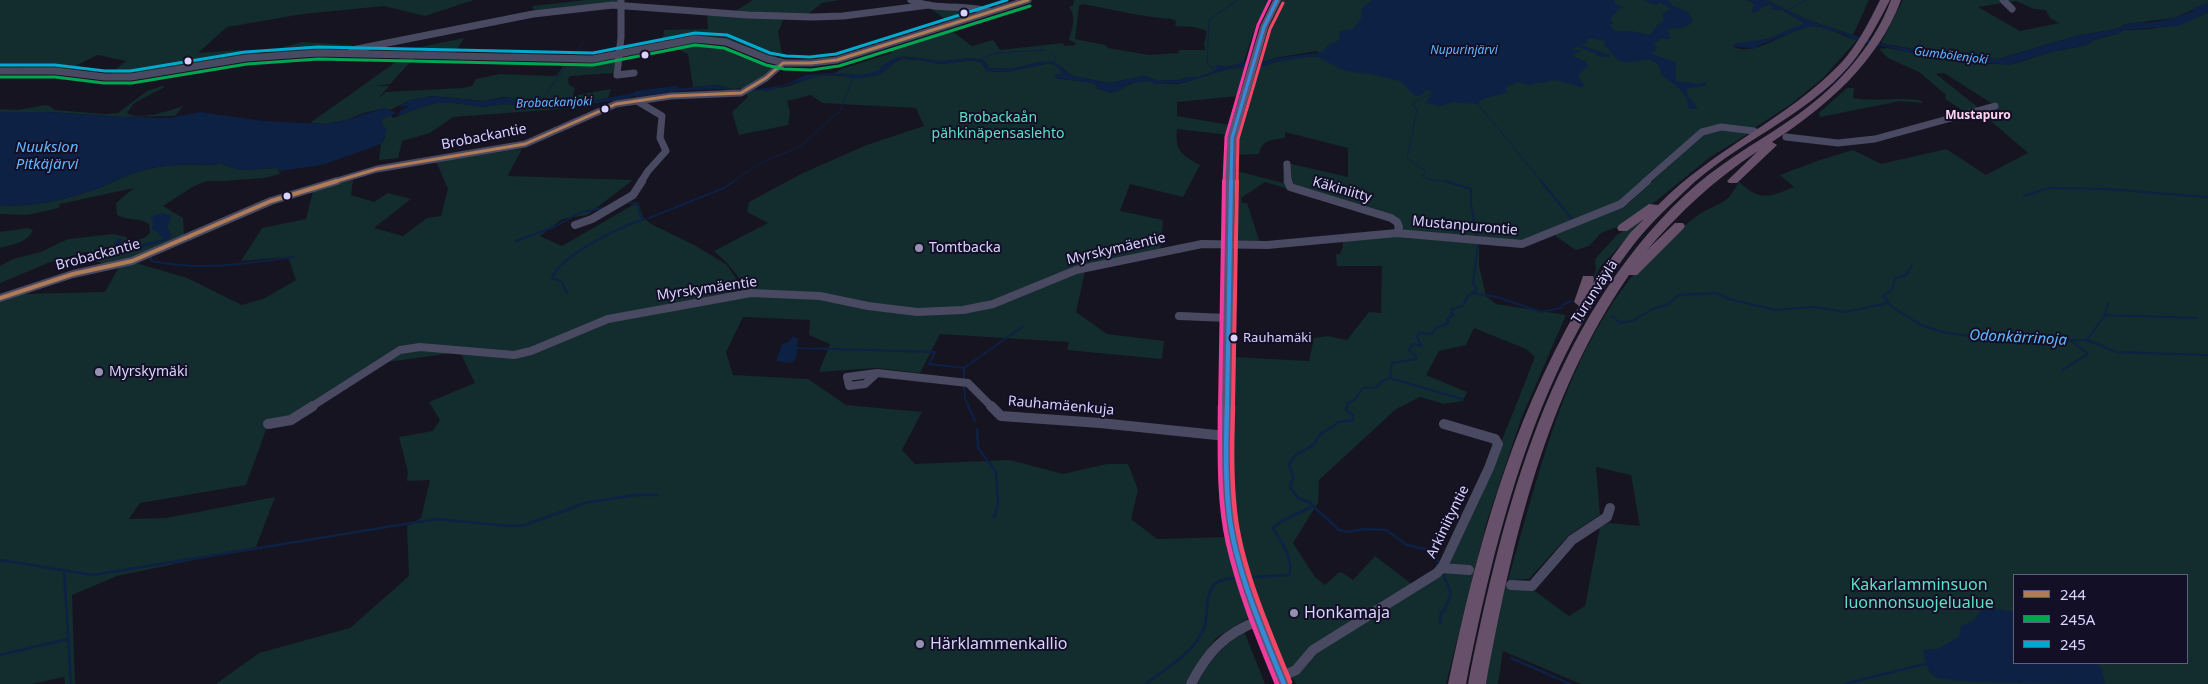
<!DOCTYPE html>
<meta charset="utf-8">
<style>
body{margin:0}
#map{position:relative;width:2208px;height:684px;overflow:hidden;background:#161421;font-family:"Noto Sans",sans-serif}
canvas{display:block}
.legend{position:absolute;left:2013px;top:574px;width:175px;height:90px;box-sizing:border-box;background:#130f26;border:1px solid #625e7d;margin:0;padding:6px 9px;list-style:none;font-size:15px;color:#d9d4ff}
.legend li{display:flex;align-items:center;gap:10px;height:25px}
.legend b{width:25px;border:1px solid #625e7d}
</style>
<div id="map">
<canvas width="2208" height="684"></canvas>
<ul class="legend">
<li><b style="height:6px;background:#b07c57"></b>244</li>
<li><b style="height:6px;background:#00a651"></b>245A</li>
<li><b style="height:6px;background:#00a9ce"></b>245</li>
</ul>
</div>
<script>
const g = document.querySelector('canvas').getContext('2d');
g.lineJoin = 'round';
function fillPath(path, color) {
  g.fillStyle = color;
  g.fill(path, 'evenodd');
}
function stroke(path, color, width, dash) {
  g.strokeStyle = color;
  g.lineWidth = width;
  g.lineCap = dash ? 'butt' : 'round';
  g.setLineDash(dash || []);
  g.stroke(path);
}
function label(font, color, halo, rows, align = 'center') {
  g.font = font + ' "Noto Sans",sans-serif';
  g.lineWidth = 4;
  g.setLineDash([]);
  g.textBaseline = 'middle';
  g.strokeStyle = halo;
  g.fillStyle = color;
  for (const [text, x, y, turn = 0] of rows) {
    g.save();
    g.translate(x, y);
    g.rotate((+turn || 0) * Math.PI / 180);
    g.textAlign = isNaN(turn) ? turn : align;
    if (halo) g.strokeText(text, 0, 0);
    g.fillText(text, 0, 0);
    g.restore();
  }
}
fillPath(new Path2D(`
 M 0,0 L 474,0 L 425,16 L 384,6 L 303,14 L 227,27 L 198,53 L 240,50 L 259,54 L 129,75 L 110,74 L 126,61 L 97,55 L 68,70 L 0,67 Z
 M 586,0 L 619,0 L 620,4 L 535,12 L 532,6 Z
 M 753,0 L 839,0 L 822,3 L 807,15 L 784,18 L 778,32 L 782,53 L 774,58 L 737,42 L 723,38 L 625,52 L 622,46 L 663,40 L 664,30 L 708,29 L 707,14 L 732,13 Z
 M 1074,0 L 1272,0 L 1257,22 L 1244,61 C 1238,65 1227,68 1219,65 L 1215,71 L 1199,77 L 1190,77 L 1178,80 L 1158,81 L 1144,76 L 1110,83 L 1072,76 L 1059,65 L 1040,62 L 1010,69 L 989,68 L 986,62 C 971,53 952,63 935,61 C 923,60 908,54 896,58 C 889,60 882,67 879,72 C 864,77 849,75 834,73 L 844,68 L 892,53 L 889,49 L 952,31 L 972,46 L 993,40 L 1000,50 L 1063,43 L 1064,46 L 1075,45 L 1076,43 L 1069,40 C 1072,27 1077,18 1069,7 L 1073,5 ZM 1082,4 C 1112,9 1141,17 1172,19 L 1176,21 L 1175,26 L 1194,27 L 1207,31 L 1204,44 L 1205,50 L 1179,50 L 1178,53 L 1149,55 L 1108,48 L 1105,45 L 1075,39 L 1079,6 Z
 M 1280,0 L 1418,0 L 1394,74 L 1434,92 L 1558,61 L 1599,0 L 1747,0 L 1756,4 L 1757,11 C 1762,7 1766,3 1773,6 L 1772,9 L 1782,10 L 1805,23 C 1791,33 1754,45 1738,43 L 1734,47 C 1757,57 1787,29 1812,26 C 1827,25 1842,37 1857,40 L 1823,78 L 1790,105 L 1754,128 L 1713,127 L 1624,199 L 1520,242 L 1401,232 L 1389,219 L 1265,182 L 1241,198 L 1242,203 L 1247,203 L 1260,243 L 1239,243 L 1231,239 L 1233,170 L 1283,183 L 1283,162 L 1348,177 L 1348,148 L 1285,132 L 1285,138 C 1272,140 1262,139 1259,154 L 1234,155 L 1236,137 L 1256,66 C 1264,67 1268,64 1275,62 C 1285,58 1310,55 1321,57 L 1317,51 L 1275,58 L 1256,64 L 1269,22 Z
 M 1766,0 L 1869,0 L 1853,35 L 1807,20 Z
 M 1903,0 L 2208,0 L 2208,3 L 2174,18 L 2126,24 L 2116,29 L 2076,36 L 1998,59 L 1949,56 L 1881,43 ZM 2016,1 L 2034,9 L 2046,10 L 2050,18 L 2059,23 L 2020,31 L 1978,7 Z
 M 957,3 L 976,7 L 982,10 L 970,13 L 949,22 L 930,8 Z
 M 2208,12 L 2208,684 L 1581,684 L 1503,651 L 1498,684 L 1486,684 L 1494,633 L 1505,586 L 1517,590 L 1532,589 L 1569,616 L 1585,606 L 1600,527 L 1609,523 L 1640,526 L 1631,475 L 1596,467 L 1600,515 L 1569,535 L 1529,579 L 1508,580 C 1538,477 1562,367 1629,280 C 1646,259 1676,231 1698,215 C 1707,209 1719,205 1727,199 C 1731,196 1735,188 1739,182 C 1761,202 1769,197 1794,187 L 1780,175 L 1820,160 L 1853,150 L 1881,164 L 1946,149 L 1986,175 L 2028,153 L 1978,110 L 1994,105 L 1944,73 L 1936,74 L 1979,108 L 1965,112 L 1945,99 L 1946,95 L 1919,72 L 1888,58 L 1879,49 L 1887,48 L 1953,60 L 1992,64 L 2014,64 L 2051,52 L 2087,45 L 2094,40 L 2120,33 L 2123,30 C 2153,30 2181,26 2208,12 ZM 2014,575 L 2187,575 L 2187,663 L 2014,663 Z
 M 464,38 L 455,53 L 354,51 L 379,48 L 416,48 Z
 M 302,42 L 352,45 L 348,51 L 267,54 L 267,52 Z
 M 698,43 L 722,47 L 735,55 L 775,68 L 747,88 L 732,89 L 717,85 L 693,87 L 688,54 L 679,50 L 667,49 L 668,46 Z
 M 403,57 L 415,57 L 390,84 L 375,86 L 389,86 L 378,99 L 386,92 L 462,88 L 472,86 L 476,79 L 500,74 L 553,76 L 557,75 L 563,66 L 560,63 L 615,61 L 614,73 L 570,76 L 568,79 L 569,85 L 575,88 L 573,96 L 611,89 L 608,98 L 584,102 L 544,103 L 504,97 L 483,101 L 433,96 L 410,100 L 390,110 L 384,108 L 364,113 L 346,120 L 325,124 L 310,123 Z
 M 903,59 L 921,60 L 940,64 L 974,60 L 982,63 L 987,71 L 1006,72 L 1050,63 L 1058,67 L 1064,74 L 1056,78 L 1093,83 L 1097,85 L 1096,88 L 1112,93 C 1124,87 1134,80 1148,81 C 1158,82 1170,86 1182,83 C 1203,77 1227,68 1247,65 L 1238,96 L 1177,102 L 1177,116 L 1230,125 L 1229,135 L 1177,129 C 1175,152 1181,154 1200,165 L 1183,197 L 1130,184 L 1120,211 L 1163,220 L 1160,252 L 1085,271 L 1076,312 L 1107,334 L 1164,341 L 1162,359 L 1067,350 L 1069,342 L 940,334 L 920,373 L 877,368 L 819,372 L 830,344 L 809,335 L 810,320 L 743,317 L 726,352 L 733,375 L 808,379 L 846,405 L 922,412 L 902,450 L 915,464 L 1010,460 L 1063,474 L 1107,464 L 1128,464 L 1138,490 L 1131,519 L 1157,539 L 1227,537 L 1250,617 L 1216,638 L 1185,684 L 216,684 L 259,653 L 350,628 L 409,576 L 407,526 L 421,518 L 430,480 L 407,481 L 408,472 L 399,437 L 433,431 L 440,420 L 429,402 L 475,383 L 460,352 L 380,363 L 291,420 L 268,424 L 246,485 L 140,503 L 129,519 L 166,518 L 275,497 L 256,547 L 117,576 L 72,595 L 75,684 L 65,684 L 64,677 L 32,684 L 0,684 L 0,302 L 22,294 L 105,292 L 119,267 L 136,263 L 187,278 L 242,305 L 265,298 L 296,280 L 288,257 L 241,261 L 262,228 L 306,219 L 313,191 L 353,180 L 351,195 L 374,202 L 388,193 L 411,199 L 374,228 L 403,236 L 427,218 L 441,216 L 448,189 L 436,161 L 522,149 L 508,175 L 509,176 L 633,180 L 587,215 L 562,219 L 540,236 L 562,246 L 638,202 L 643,217 L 651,224 L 694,245 L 726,264 L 747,294 L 751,293 L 727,263 L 714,251 L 768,223 L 747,212 L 749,202 L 803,173 L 867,145 L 924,126 L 916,108 L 822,103 L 811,95 L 787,101 L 790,113 L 788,125 L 739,135 L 732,112 L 748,97 L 746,93 L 750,91 C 763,89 777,89 789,86 C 799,83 809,77 819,76 C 840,73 855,81 877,75 C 887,72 892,61 903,59 Z
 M 162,86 L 164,86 L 163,88 L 134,103 L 127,113 C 140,121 169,111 183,106 L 175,116 L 123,117 L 49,112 L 0,112 L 0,109 L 18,110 L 45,105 L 50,106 L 55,110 L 104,114 L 118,113 L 147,91 Z
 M 1847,88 L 1854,88 L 1853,98 C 1874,102 1898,97 1920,100 L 1923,103 L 1900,101 L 1820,117 L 1819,113 Z
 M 436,103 L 455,103 L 484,107 L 503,104 L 569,106 L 560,109 L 453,117 L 430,133 L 402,141 L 398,158 L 379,160 L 381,144 L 385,137 L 381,119 L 391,115 L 393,118 C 408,113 420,105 436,103 Z
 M 1715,130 L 1751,132 L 1709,158 L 1656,201 L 1620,226 L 1601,233 L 1589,246 L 1576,250 L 1554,235 L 1629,203 L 1693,143 L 1701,136 Z
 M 220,163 L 239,170 L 278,168 L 280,174 L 264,178 L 224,181 L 207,181 L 194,186 L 163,206 L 183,218 L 184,235 L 155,250 L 108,265 L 94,261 L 99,252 L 85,252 L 48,263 L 0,283 L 0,266 L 13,259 L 41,252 L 61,242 L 69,239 L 113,234 L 126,237 L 129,242 L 144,238 L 150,233 L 149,224 C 139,217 127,221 117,215 L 116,203 L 134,188 L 60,204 L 59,208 L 27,215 L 0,214 L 0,205 C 26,208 65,200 90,191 C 107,186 123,176 140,171 C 165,164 189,164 215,165 Z
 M 1646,216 L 1599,269 L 1592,283 L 1596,269 L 1595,259 L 1617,235 Z
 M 28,228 L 33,230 C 27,243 13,244 0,248 L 0,232 Z
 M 1414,235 L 1479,244 L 1479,265 L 1486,296 L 1496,304 L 1566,315 L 1521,419 L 1487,521 L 1446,684 L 1296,684 L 1292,677 L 1305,667 L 1314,654 L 1436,578 L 1446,567 L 1485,483 L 1535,357 L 1526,349 L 1474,328 L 1466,345 L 1439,351 L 1426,375 L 1467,392 L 1463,401 L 1444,404 L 1420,397 L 1396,409 L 1319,480 L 1318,503 L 1293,543 L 1315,577 L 1325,585 L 1338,573 L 1341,572 L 1353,580 L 1375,556 L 1413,585 L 1310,649 L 1290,672 L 1284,671 C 1270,636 1253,600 1245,563 C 1229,497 1230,425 1232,357 L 1309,361 L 1314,338 L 1328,336 L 1347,340 L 1369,312 L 1381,313 L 1382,266 L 1337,266 L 1336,254 L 1340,254 L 1343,247 L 1342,240 Z
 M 1244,631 L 1265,684 L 1197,684 C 1210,660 1222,647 1244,631 Z`), '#132c2d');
fillPath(new Path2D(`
 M 1372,0 L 1615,0 L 1615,4 L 1624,8 L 1619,9 L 1610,19 L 1613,23 L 1610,26 L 1616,31 L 1631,31 L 1650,35 L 1658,24 L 1664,21 L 1662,14 L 1671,9 L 1661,3 L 1654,5 L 1644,0 L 1669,0 L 1673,6 L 1688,12 L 1693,21 C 1686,30 1677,27 1666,30 L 1670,34 L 1669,39 L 1661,38 L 1654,44 L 1657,49 L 1651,54 L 1676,62 L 1676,81 L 1699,84 L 1705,82 L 1707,85 L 1686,89 L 1688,96 L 1698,109 L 1689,109 C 1688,92 1674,84 1661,75 C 1659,48 1634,66 1621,61 C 1613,59 1611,50 1604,45 L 1606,41 L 1588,38 L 1587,43 L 1581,45 L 1610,55 L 1610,57 L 1596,56 L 1597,54 L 1578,47 L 1570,49 L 1582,51 L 1573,54 L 1574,57 L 1586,61 L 1588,66 L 1578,75 L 1584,86 L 1581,87 L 1555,80 L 1529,85 L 1517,82 L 1506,88 L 1507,92 C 1497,98 1484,94 1478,104 L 1453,102 L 1441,106 L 1425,103 L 1434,92 L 1427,90 L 1420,96 L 1415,96 L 1400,81 L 1370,74 L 1345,71 L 1316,56 L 1274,62 L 1263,67 L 1247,65 L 1242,68 L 1228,69 L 1183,83 L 1157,84 L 1148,81 L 1130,83 L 1122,89 L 1112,93 L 1096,88 L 1095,87 L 1097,84 L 1093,83 L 1056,78 L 1054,75 L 1064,74 L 1058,67 L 1050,63 L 1007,72 L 987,71 L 982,63 L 974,60 L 940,64 L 921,60 L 903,59 L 898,60 L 879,75 L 855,79 L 839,75 L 818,76 L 767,91 L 741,89 L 732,91 L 721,89 L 691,90 L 641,94 L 625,99 L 575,106 L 503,104 L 484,107 L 455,103 L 436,103 L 399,115 L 400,111 L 409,106 L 398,107 L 410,100 L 433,96 L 482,101 L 510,97 L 520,101 L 544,103 L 584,102 L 641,92 L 717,85 L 732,89 L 758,89 L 784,85 L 806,75 L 834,73 L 863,75 L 881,70 L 880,67 L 897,57 L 924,58 L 937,61 L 974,58 L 986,62 L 989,68 L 1010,69 L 1040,62 L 1050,61 L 1059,65 L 1072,76 L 1110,83 L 1144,76 L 1158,81 L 1178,80 L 1190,77 L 1199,77 L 1215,71 L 1217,65 C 1226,67 1236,67 1243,61 L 1259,64 L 1270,59 L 1323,52 L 1327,46 L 1339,40 L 1340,31 L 1354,29 L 1362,16 L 1361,9 Z
 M 1747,0 L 1766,0 L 1812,22 L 1878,43 L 1949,56 L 1998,59 L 2076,36 L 2116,29 L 2130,23 L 2153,22 L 2174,18 L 2193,11 L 2195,7 L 2208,3 L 2208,12 L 2179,26 L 2123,30 L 2120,33 L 2094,40 L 2087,45 L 2051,52 L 2009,65 L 1953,60 L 1908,52 L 1852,39 L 1843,34 L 1815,26 L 1804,28 L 1757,46 L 1754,49 L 1733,46 L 1733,44 L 1767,39 L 1805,23 L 1782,10 L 1771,9 L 1773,6 C 1764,2 1760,11 1754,13 L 1752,11 L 1755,3 Z
 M 384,108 L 397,113 L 381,119 L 381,122 L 387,130 L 381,144 L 322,165 L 280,171 L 278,168 L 239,170 L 220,163 L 215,165 C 189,164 165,164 140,171 C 123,176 107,186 90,191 C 65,200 26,208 0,205 L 0,112 L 49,112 L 123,117 L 169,118 L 200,112 L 263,121 L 325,124 L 346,120 Z
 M 161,213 L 170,215 L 171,219 L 167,227 L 172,235 L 169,239 L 127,253 L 112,254 L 115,242 L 118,238 L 121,238 L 121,247 C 125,248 157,241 163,239 L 163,237 L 159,235 L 159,233 L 152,230 L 153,220 L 150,217 Z
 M 793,336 L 798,339 L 796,359 L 791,363 L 776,361 L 782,344 L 789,342 Z
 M 1994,608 L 2014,612 L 2014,663 L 2097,663 L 2102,670 L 2105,684 C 2076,684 1953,684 1935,677 C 1926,671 1925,660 1923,650 L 1938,649 L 1959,637 L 1961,626 L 1973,621 L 1981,610 Z`), '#0d2144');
stroke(new Path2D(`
 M 1788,12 L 1788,10 L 1806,0
 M 1209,20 L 1238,0
 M 1209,22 L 1207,64 L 1216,70
 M 1052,53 L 1056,58 L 1054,63
 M 573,56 L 583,42
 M 979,60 L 996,53 L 1045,50
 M 1434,92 L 1412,103 L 1417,110 L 1407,158 L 1425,171 L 1423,177 C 1432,181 1439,180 1449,182
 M 539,104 L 567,64
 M 1478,104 L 1542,182
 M 732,182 L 762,162 L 799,147 L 840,111 L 853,78`), '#0d2144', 1);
stroke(new Path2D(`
 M 1445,181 L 1471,189 L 1471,204 L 1477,238
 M 1541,181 L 1573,220
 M 2024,196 L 2049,188 L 2105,189 L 2208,197
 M 649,218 L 724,188 L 734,181
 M 516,241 L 554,227 L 581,212 L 603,208
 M 150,257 L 152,261 C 200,271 245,264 293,257
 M 1912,265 L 1906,275 L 1895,278 L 1892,290 L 1883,296 L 1892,307 L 1921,325 L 1942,332 L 1994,340 L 2087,340 L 2116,352 L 2208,355
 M 567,293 L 562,282 L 552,278 C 561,255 620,227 644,219 L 641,217 L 637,204 L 627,202
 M 1472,293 L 1497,297 L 1541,312 L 1561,308 L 1562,305 L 1571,301
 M 2105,315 L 2197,318
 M 1612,316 L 1620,323 L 1632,321 L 1655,308 L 1667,305 L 1679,295 L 1717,293 L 1729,299 L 1776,310 L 1813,307 L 1846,312 L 1888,303
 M 2087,340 L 2105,315 L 2108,303
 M 797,348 L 935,352 L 929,364 L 964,368 L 964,379
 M 964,368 L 1022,327
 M 2062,370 L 2088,354 L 2070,340
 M 1390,378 L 1462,399
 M 964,386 L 965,399 L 969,407
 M 1347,407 L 1347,404 L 1355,399 L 1363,388 L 1377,387 L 1381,382 L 1390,378 L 1392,363 L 1416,359 L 1416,356 L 1409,350 L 1413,344 L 1422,346 L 1417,337 L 1419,333 L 1432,334 L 1436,328 L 1449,323 L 1447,319 L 1454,315 L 1451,312 L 1452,309 L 1463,306 L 1467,297 L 1477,289 L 1473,283 L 1478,244`), '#0d2144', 2);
stroke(new Path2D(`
 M 968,406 L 975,421
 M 977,429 L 978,448 L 996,472 L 998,504 L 994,517
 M 1313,506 L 1339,530 L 1347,532 L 1364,529 L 1386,530 L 1407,545 L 1425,549 L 1439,562
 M 0,560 L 93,575 L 436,519 L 511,526 L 525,525 L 585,503 L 634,495 L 657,495
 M 64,570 L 71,684
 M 1251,577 L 1289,575 C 1295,561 1280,540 1273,528 L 1282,521 L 1313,506 L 1311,503 L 1298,498 L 1290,487 L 1293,477 L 1289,464 C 1295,452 1306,451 1314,444 C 1317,441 1318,436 1321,434 C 1327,429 1333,428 1338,422 L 1353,420 L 1353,415 L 1346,410 L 1347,406
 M 1440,624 L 1441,612 L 1444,611 L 1451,593 L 1443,574
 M 0,655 L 68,639
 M 1511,658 L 1570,684
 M 1146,684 C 1166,668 1194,653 1204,628 C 1209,615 1204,595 1215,584 C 1221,578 1230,579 1237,578
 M 1844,684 L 1925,664`), '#0d2144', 2.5);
fillPath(new Path2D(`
 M 675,86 L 678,87 L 678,91 L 636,97 L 632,94 L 636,91 Z`), '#0d2144');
stroke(new Path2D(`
 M 621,0 L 621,37 L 617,75 L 634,73
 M 911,0 C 936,11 963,4 989,11
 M 2003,0 L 2012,9
 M 352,50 L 533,14 L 613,5 L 748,15 L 812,17 L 843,16 L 929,5
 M 0,71 L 55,71 L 105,77 L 131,77 L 246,58 L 318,53 L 593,59 L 695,39 L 726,42 L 768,59 L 785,63 L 811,63 L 837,60 L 1028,0
 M 637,101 L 662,116 L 660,138 L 666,151 L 648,171 L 641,182
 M 1786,137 L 1838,143 L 1875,139 L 1995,106
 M 1287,164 L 1288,182
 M 333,182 L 377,169 L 525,144 L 616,104 L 671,96 L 741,93 L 766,78 L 783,63
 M 1645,182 L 1702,132 L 1721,127 L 1754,131`), '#4a4962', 7);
stroke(new Path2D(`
 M 1288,181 L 1290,187 L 1391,218 L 1397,222 L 1399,227 L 1397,233
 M 575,225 L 592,219 L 633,195 L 642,181
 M 0,298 L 73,274 L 132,261 L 271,201 L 337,181
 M 1179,316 L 1228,318
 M 877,373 L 968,383 L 992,407
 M 877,373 L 865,384 L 849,386 L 847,377 Z
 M 311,407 L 400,350 L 420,347 L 514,355 L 531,351 L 608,319 L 751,293 L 820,296 L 868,306 L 917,312 L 963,310 L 993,304 L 1076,270 L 1202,244 L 1267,245 L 1397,233 L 1522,244 L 1621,204 L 1647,181`), '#4a4962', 8);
stroke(new Path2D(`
 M 991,406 L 1001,416 L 1100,423 L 1226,436
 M 268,424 L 291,420 L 313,406
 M 1441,568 L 1469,570
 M 1511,585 L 1532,586 L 1572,540 L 1607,517 L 1610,508
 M 1281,677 L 1296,670 L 1313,650 L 1437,573 L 1443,566 L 1489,468 L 1498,444 L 1495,439 L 1444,424
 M 1191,684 C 1207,653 1225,633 1258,621`), '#4a4962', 10);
fillPath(new Path2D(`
 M 1273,0 L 1281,0 L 1268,27 L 1237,138 L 1234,212 L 1232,436 L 1235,513 L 1241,542 L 1265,621 L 1291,684 L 1277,684 L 1251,621 L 1227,542 L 1223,513 L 1220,436 L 1224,212 L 1227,138 L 1260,27 Z`), '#5e5373');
fillPath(new Path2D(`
 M 1880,0 L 1890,0 C 1878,23 1867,44 1851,64 C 1805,118 1735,142 1685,191 C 1669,206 1652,222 1638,239 C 1537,366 1497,528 1466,684 L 1448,684 C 1477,548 1509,428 1579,306 L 1574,302 L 1582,279 L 1583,276 L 1593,276 L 1594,279 L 1593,283 L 1630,233 L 1644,219 L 1627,231 L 1619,231 L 1617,228 L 1619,225 L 1649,204 L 1658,205 C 1714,148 1788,119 1842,62 C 1858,44 1869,22 1880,0 Z
 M 1891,0 L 1901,0 C 1878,62 1826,107 1772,142 L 1777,145 L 1775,147 L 1737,183 L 1729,183 L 1727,181 L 1758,151 C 1715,179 1680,212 1647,250 L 1675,223 L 1683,223 L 1685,226 L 1683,229 L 1637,275 L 1629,275 C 1545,396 1512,542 1486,684 L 1468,684 C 1503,509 1550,322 1685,195 C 1716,165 1755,144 1790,120 C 1833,91 1873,49 1891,0 Z`), '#67516a');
stroke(new Path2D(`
 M 333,182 L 377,169 L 525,144 L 616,104 L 671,96 L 741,93 L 766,78 L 783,63 L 811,63 L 837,60 L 1028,0`), '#b07c57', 3);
stroke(new Path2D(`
 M 0,298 L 73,274 L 132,261 L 271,201 L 337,181`), '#b07c57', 4);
stroke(new Path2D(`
 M 0,77 L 55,77 L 104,83 L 132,83 L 247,64 L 318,59 L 593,65 L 695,45 L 724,48 L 766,65 L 784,69 L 811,70 L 839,66 L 1030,6`), '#00a651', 3);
stroke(new Path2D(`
 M 0,65 L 55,65 L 105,71 L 130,71 L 245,52 L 318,47 L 593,53 L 695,33 L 727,35 L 770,53 L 786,56 L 810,57 L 836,54 L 1007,0`), '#00a9ce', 3);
stroke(new Path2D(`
 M 1231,182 L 1232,138 L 1264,27 L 1277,0`), '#338bd7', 3);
stroke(new Path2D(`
 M 1227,407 L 1231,181`), '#338bd7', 4);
stroke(new Path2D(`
 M 1227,406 C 1226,441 1225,478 1229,513 C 1235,568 1263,633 1284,684`), '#338bd7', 4.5);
stroke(new Path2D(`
 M 1224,182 L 1226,137 L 1258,25 L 1270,0`), '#f13a9d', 3);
stroke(new Path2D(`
 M 1220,407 L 1224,181`), '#f13a9d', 4);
stroke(new Path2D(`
 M 1220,406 C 1220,450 1218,499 1228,543 C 1239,592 1258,638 1277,684`), '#f13a9d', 4.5);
stroke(new Path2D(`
 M 1237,182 L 1238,139 L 1270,29 L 1283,3`), '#f34667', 3);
stroke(new Path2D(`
 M 1233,407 L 1237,181`), '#f34667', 4);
stroke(new Path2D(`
 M 1233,406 C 1232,441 1231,477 1235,512 C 1241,568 1269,630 1290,682`), '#f34667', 4.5);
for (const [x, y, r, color] of [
 [964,13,4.5,"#d9d4ff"],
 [645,55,4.5,"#d9d4ff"],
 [188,61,4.5,"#d9d4ff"],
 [605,109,4.5,"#d9d4ff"],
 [287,196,4.5,"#d9d4ff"],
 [919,248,5,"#9591b1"],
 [1234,338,4.5,"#d9d4ff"],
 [99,372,5,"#9591b1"],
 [1294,613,5,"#9591b1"],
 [920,644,5,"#9591b1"]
]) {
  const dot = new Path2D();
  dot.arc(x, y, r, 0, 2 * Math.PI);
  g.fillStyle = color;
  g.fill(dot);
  stroke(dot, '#130f26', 2);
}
label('italic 12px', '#62b6ff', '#130f26', [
 ["Nupurinjärvi",1464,51],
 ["Gumbölenjoki",1951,56,7],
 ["Brobackanjoki",554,103,-2]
]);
label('bold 12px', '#ffd6f0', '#130f26', [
 ["Mustapuro",1978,116]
]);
label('13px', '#d9d4ff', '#130f26', [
 ["Rauhamäki",1243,338]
], 'left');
label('14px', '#5fe0c0', '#130f26', [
 ["Brobackaån",998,118],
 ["pähkinäpensaslehto",998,134]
]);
label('14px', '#d9d4ff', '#130f26', [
 ["Brobackantie",484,137,-11],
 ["Käkiniitty",1342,190,16],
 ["Mustanpurontie",1465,226,5],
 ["Myrskymäentie",1116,249,-13],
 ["Brobackantie",98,255,-15],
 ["Myrskymäentie",707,289,-8],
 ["Turunväylä",1595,292,-57],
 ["Rauhamäenkuja",1061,406,5],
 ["Arkiniityntie",1448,522,-64]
]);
label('14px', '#d9d4ff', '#130f26', [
 ["Tomtbacka",929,248],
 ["Myrskymäki",109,372]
], 'left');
label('italic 15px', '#62b6ff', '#130f26', [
 ["Nuuksion",47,148],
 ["Pitkäjärvi",47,165],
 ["Odonkärrinoja",2018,338,3]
]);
label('16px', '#5fe0c0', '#130f26', [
 ["Kakarlamminsuon",1919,585],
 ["luonnonsuojelualue",1919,603]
]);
label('16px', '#d9d4ff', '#130f26', [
 ["Honkamaja",1304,613],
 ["Härklammenkallio",930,644]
], 'left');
</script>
